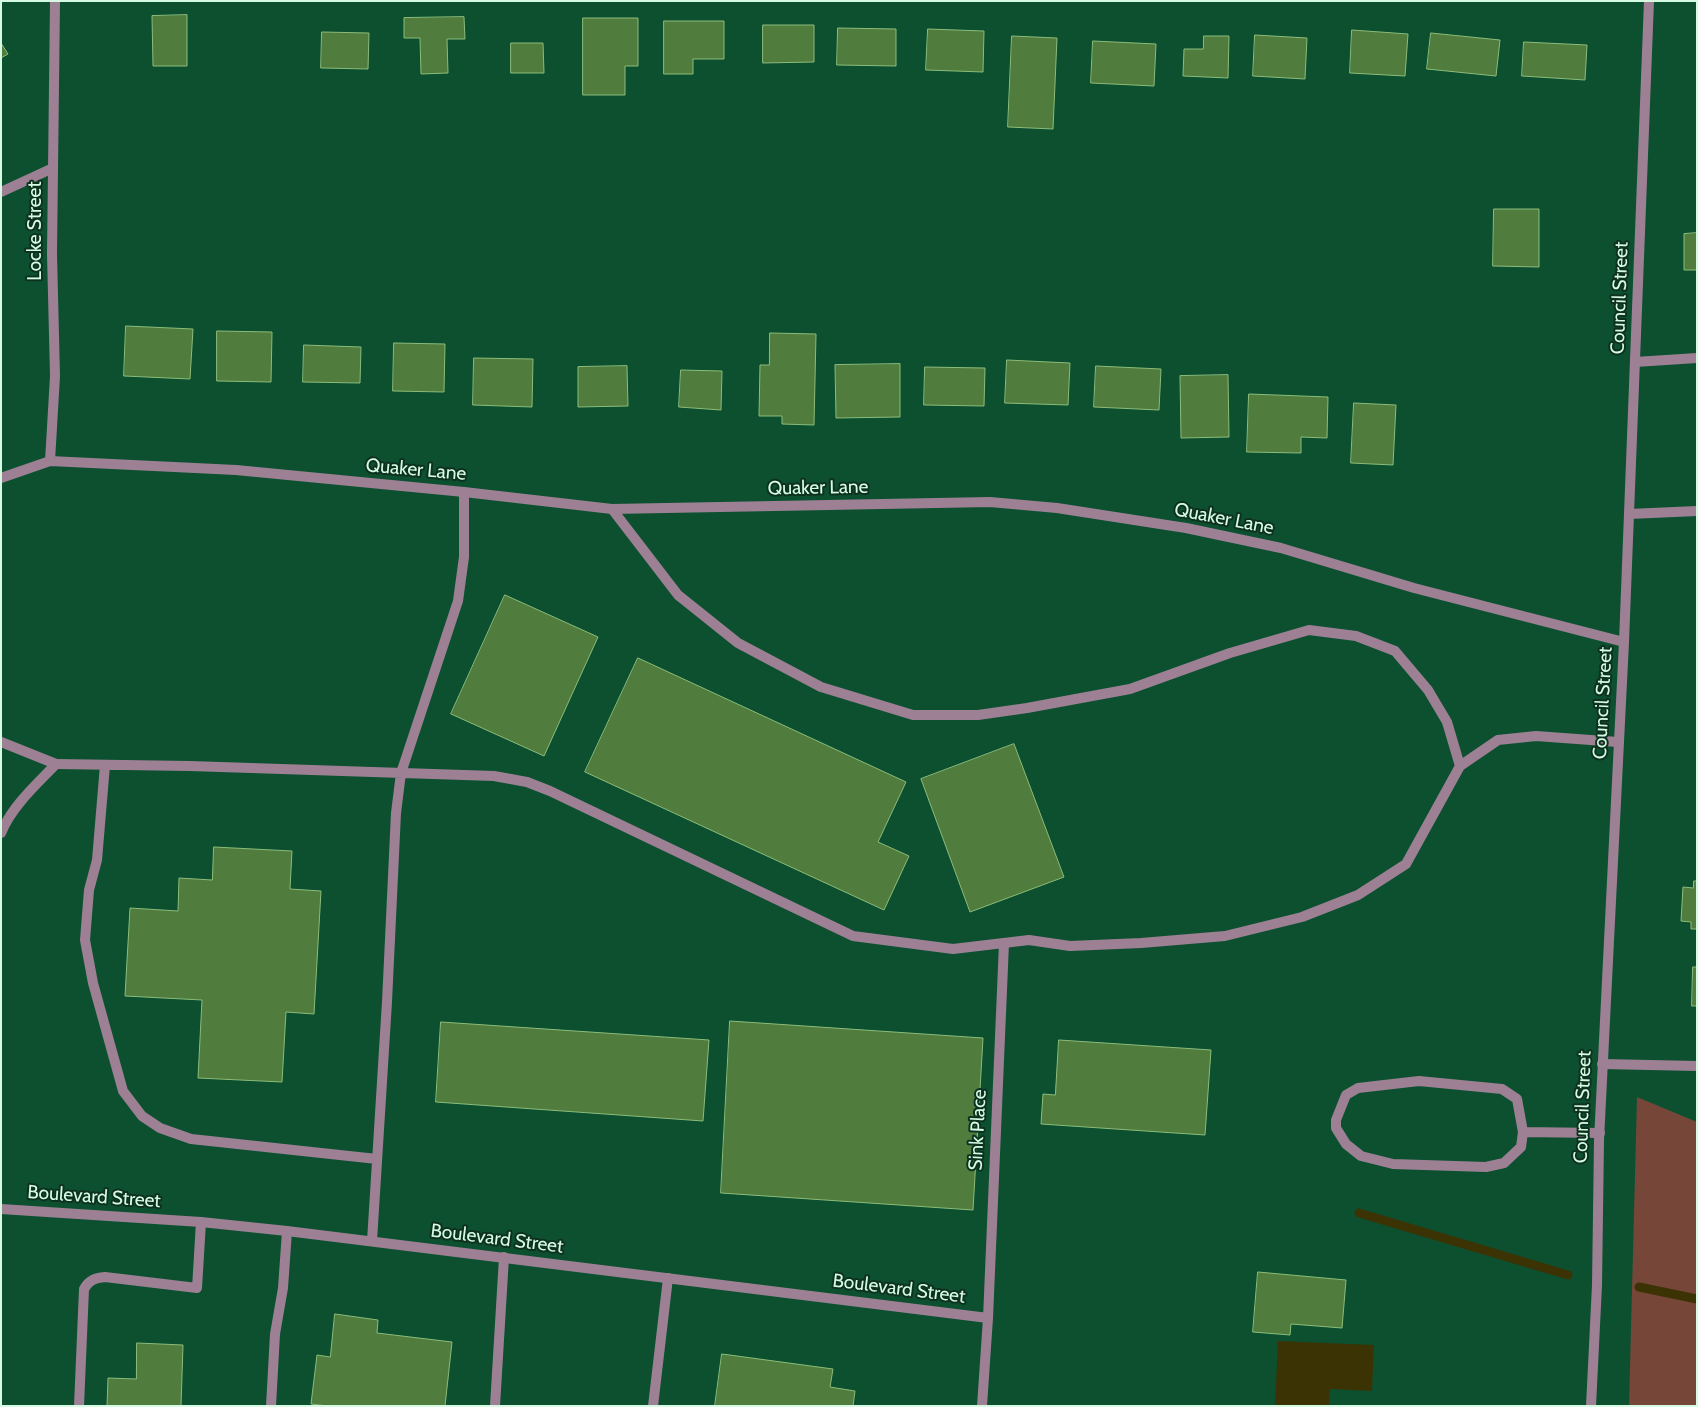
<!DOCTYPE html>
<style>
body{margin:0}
#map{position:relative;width:1698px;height:1407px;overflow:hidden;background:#0c5030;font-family:Cabin,sans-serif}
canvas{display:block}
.frame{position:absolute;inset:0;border:2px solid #d5fce3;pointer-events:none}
</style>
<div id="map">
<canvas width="1698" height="1407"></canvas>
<div class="frame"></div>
</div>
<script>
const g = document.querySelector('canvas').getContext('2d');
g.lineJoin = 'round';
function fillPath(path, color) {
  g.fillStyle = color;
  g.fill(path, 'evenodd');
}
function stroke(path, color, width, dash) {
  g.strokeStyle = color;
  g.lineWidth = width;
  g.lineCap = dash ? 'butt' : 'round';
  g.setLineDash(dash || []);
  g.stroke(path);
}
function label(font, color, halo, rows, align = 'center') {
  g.font = font + ' Cabin,sans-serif';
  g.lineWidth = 4;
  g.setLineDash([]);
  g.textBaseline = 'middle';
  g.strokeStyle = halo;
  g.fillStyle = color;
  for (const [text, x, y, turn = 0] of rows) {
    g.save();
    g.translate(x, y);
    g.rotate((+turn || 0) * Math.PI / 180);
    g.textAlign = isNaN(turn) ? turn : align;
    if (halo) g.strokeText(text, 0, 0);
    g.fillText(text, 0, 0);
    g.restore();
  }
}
fillPath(new Path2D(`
 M 1637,1097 L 1697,1122 L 1697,1406 L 1629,1406 Z`), '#764739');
fillPath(new Path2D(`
 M 1278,1341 L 1374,1345 L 1372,1391 L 1330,1389 L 1329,1406 L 1275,1406 Z`), '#3c3305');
stroke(new Path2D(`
 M 1359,1213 L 1568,1275
 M 1639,1287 L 1697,1299`), '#3c3305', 9);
const building = new Path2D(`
 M 187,15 L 187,66 L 153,66 L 152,16 Z
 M 464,17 L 465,39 L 447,39 L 448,73 L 421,74 L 420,38 L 404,38 L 404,18 Z
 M 583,18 L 638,18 L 638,66 L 625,66 L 625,95 L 583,95 Z
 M 664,21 L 724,21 L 724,59 L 693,59 L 693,74 L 664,74 Z
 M 763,25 L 814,25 L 814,62 L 763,63 Z
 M 838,28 L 896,29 L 896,66 L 837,65 Z
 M 928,29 L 984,31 L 983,72 L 926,70 Z
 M 1352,30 L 1408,34 L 1405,76 L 1350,73 Z
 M 322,32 L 369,33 L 368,69 L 321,68 Z
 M 1431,33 L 1500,40 L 1496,76 L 1427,69 Z
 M 1255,35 L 1307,38 L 1305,79 L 1253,76 Z
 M 1012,36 L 1057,38 L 1053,129 L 1008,127 Z
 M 1204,36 L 1229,36 L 1228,78 L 1183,76 L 1184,49 L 1203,49 Z
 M 1093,41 L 1156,44 L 1154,86 L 1091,83 Z
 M 1524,42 L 1587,45 L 1585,80 L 1522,76 Z
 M 1,43 L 8,54 L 1,58 Z
 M 511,43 L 543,43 L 544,73 L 511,73 Z
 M 1494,209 L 1539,209 L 1539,267 L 1493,266 Z
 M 1697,233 L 1697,270 L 1684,270 L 1684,234 Z
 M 126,326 L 193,329 L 190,379 L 124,376 Z
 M 217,331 L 272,332 L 271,382 L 217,381 Z
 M 770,333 L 816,334 L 814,425 L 782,424 L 782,416 L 759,416 L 760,365 L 769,365 Z
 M 394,343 L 445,344 L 444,392 L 393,391 Z
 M 304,345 L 361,347 L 360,383 L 303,382 Z
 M 474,358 L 533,359 L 532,407 L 473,405 Z
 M 1007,360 L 1070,363 L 1068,405 L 1005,403 Z
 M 900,364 L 900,417 L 836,418 L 835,365 Z
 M 627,366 L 628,406 L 578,407 L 578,367 Z
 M 1096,366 L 1161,369 L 1159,410 L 1094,407 Z
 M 925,367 L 985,368 L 984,406 L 924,405 Z
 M 681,370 L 722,371 L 721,410 L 679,407 Z
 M 1228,375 L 1229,437 L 1181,438 L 1180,376 Z
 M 1249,394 L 1328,397 L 1327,438 L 1301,437 L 1301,453 L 1247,452 Z
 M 1354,403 L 1396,405 L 1393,465 L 1351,463 Z
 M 505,595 L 598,637 L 544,756 L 451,714 Z
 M 638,658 L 906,782 L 878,842 L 909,856 L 884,910 L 585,772 Z
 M 1014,744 L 1064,877 L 970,912 L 921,779 Z
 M 214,847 L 292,851 L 290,889 L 321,891 L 314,1014 L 286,1012 L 282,1082 L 198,1078 L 202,1000 L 125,996 L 130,908 L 178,911 L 179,878 L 212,880 Z
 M 1694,881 L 1697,881 L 1697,929 L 1691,929 L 1691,922 L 1681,921 L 1683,887 L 1693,888 Z
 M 1693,967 L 1697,967 L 1697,1006 L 1692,1006 Z
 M 730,1021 L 983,1038 L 973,1210 L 721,1193 Z
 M 441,1022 L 709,1040 L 703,1121 L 436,1102 Z
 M 1059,1040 L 1211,1050 L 1205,1135 L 1041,1124 L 1043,1094 L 1055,1095 Z
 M 1258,1272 L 1346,1280 L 1342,1328 L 1291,1324 L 1290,1335 L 1253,1332 Z
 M 335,1314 L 378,1320 L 377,1333 L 452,1342 L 445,1406 L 328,1406 L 311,1404 L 317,1355 L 330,1357 Z
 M 137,1343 L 183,1345 L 181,1406 L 107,1406 L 108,1378 L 136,1379 Z
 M 722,1354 L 833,1369 L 830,1387 L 855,1391 L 853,1406 L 715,1406 Z`);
fillPath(building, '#507d3e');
stroke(building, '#8cbc7a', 1);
stroke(new Path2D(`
 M 1,192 L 53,168
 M 1635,362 L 1697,358
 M 612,509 L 678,595 L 738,643 L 821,687 L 913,715 L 978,715 L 1027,708 L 1130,689 L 1230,653 L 1309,630 L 1356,636 L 1395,651 L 1428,690 L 1447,722 L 1460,766
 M 1629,514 L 1697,511
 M 56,764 L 190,766 L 494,776 L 527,782 L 550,791 L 853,936 L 953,949 L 1029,940 L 1070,946 L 1141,943 L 1225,936 L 1302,917 L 1358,895 L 1406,864 L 1460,766 L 1498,740 L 1536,736 L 1618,742
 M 105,765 L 97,860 L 89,890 L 85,940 L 93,983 L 123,1091 L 142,1116 L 160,1128 L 191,1139 L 377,1159
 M 1602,1064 L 1697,1066
 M 1419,1081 L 1502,1089 L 1517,1099 L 1523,1132 L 1521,1147 L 1504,1163 L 1486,1167 L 1393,1164 L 1361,1156 L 1346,1144 L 1336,1128 L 1336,1120 L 1346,1095 L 1358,1088 Z
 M 1523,1132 L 1600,1133
 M 372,1241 L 387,1002 L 396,813 L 401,773 L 458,601 L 464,557 L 464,492
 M 79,1406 L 84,1289 C 89,1280 95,1278 105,1277 L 197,1288 L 201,1222
 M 271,1406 L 275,1334 L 283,1288 L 287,1231
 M 495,1406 L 504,1257
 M 653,1406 L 668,1278`), '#9e8095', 10);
stroke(new Path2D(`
 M 50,461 L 55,376 L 52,254 L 55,1
 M 1,478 L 50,461 L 236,470 L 464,492 L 612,509 L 990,502 L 1057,508 L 1186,528 L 1281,548 L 1414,588 L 1624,642
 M 1,742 L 56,764 C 36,785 12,806 1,833
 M 1,1209 L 201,1222 L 287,1231 L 988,1318
 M 982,1406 L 988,1318 L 1004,943
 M 1591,1406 L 1597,1285 L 1599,1140 L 1624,642 L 1649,1`), '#9e8095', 10);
label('19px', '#d5fce3', '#0e311f', [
 ["Locke Street",35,231,-90],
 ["Council Street",1620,298,-88],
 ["Quaker Lane",416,470,5],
 ["Quaker Lane",818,488,-1],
 ["Quaker Lane",1224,519,11],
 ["Council Street",1603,703,-87],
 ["Council Street",1583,1107,-88],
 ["Sink Place",978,1130,-87],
 ["Boulevard Street",94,1197,4],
 ["Boulevard Street",497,1239,7],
 ["Boulevard Street",899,1289,7]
]);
</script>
